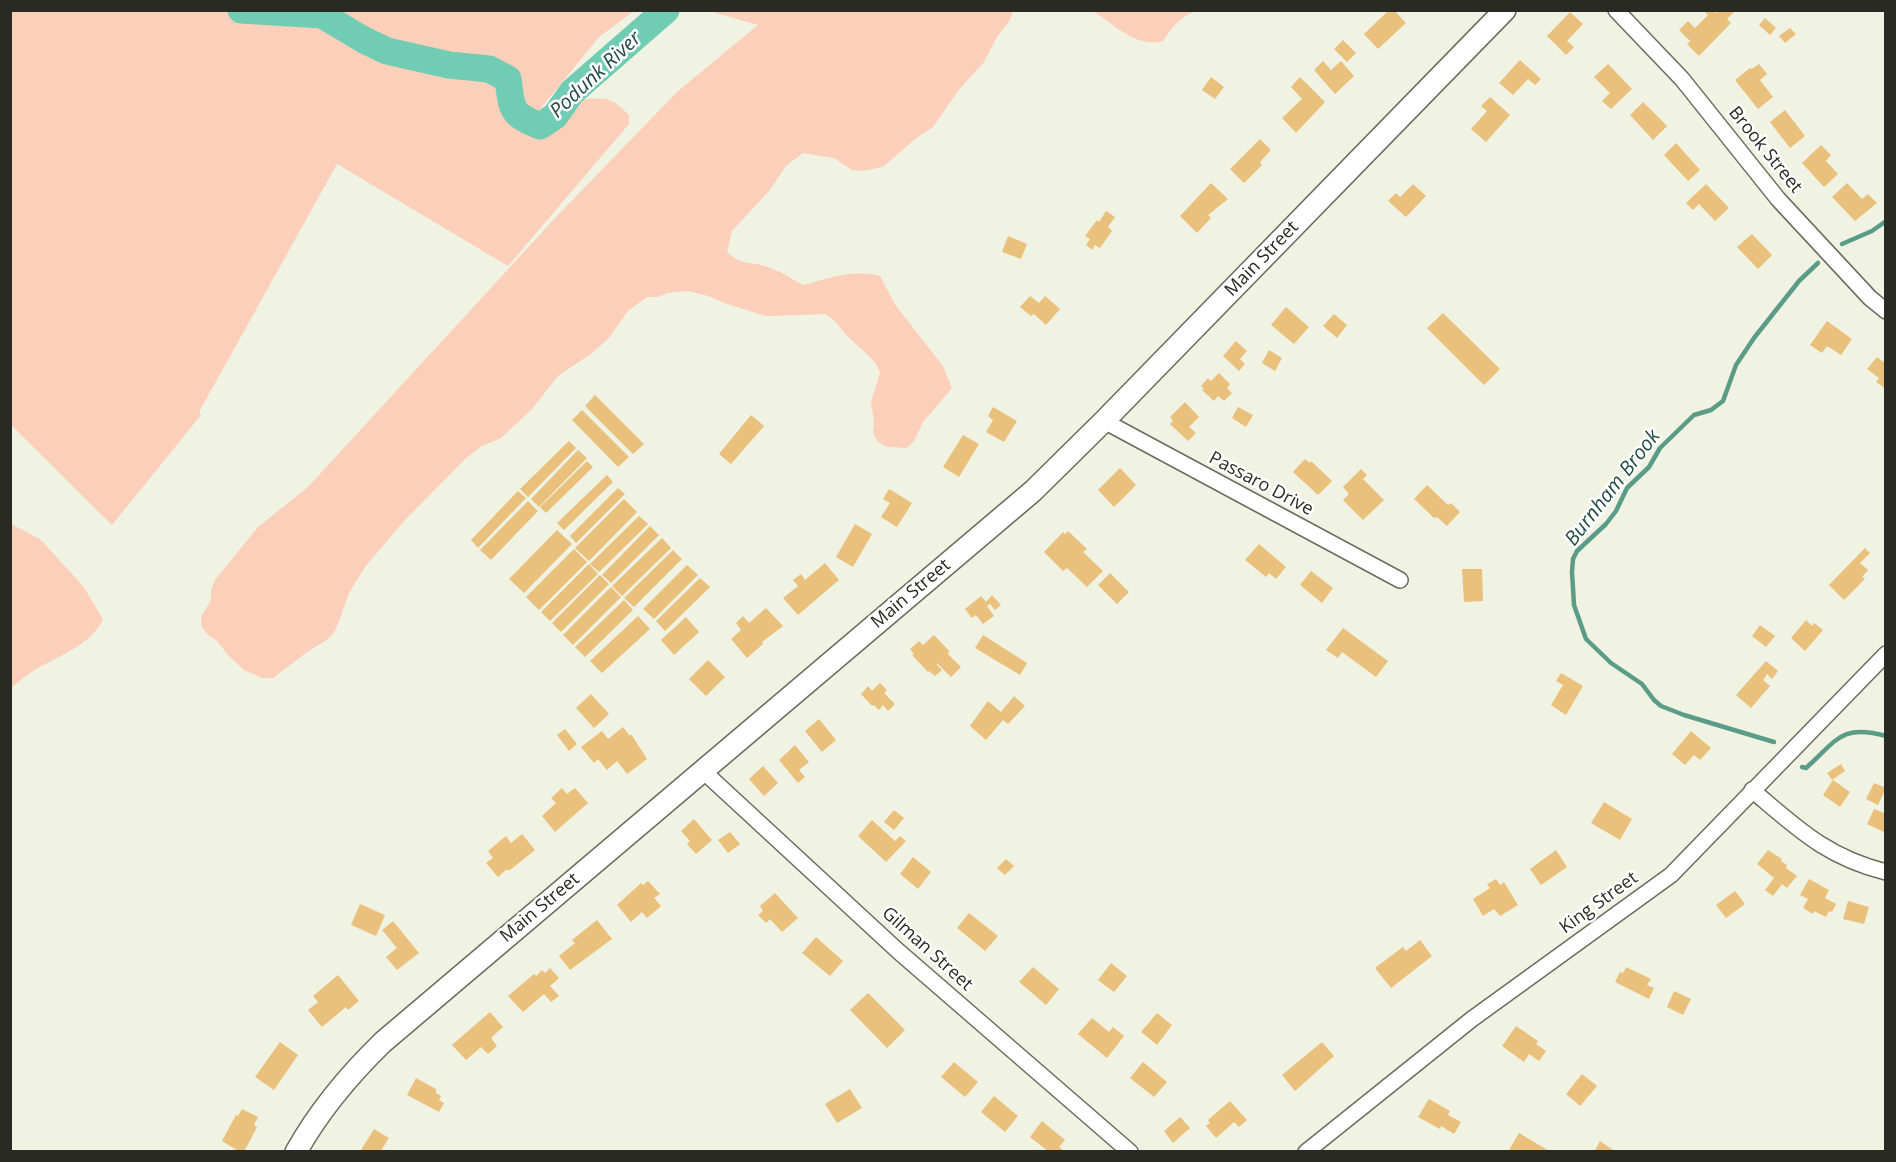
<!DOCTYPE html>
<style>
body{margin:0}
#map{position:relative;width:1896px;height:1162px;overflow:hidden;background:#f0f2e2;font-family:"Open Sans",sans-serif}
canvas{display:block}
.frame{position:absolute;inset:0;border:12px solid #292a24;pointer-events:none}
</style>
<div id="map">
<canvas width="1896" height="1162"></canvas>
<div class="frame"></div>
</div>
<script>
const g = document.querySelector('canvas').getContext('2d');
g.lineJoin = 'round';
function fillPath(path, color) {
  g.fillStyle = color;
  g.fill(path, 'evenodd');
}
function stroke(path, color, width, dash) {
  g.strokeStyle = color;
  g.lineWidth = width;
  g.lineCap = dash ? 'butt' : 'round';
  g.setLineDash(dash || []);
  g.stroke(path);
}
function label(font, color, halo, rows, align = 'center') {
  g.font = font + ' "Open Sans",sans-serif';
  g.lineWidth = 5;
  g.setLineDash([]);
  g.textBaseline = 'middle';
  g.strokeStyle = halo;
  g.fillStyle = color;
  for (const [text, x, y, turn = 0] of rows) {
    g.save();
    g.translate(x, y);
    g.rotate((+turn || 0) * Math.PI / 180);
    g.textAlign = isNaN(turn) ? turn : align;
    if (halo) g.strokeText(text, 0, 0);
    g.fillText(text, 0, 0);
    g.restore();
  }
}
fillPath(new Path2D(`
 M 10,11 L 634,11 L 599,37 L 532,119 C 545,123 550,111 560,106 C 569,101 596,97 606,99 C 615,101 623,109 629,115 L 629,124 L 508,266 L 337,164 L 199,412 L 201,415 L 112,525 L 11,425 Z
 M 709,11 L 1013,11 L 1010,20 L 997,37 L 984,62 L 958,91 L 933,127 L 915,139 L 883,167 L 862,171 L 852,170 L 834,158 L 803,153 L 786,166 L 769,191 L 732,231 L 727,252 C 742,266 750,261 768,267 C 780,271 792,279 803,285 C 828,279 854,268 880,276 L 896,306 L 943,366 L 952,388 L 923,422 L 914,441 L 907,448 L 887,447 L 878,442 L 873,433 L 874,422 L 871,402 L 880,373 L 876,364 L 869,356 L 846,335 L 834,320 L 826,314 L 766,316 L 727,304 L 708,296 L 688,291 L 667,293 L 658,297 L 647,297 L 628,311 L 608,339 L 592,353 L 558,376 L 532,409 L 501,438 L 482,446 L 466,458 L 404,521 L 365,567 L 349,593 L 338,624 L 333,634 L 325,641 L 307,652 L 273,678 L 262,678 L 244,670 L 229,656 L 216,640 L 208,635 L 202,627 L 201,617 L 211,600 L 211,590 L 215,580 L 258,527 L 308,487 L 557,216 L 678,91 L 758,25 Z
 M 1093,11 L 1093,10 L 1195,11 C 1179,18 1172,27 1163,41 C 1138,49 1113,24 1093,11 Z
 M 11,524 L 40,539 L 83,586 L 103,619 C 91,646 57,656 33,671 C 25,676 18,682 11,688 Z`), '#fbcfba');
stroke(new Path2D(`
 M 1842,244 L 1872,231 L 1886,221
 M 1774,742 L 1684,715 L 1661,706 L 1654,700 L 1642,684 L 1611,663 L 1586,639 L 1574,605 L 1572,572 L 1573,559 L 1577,551 L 1606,524 L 1616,511 L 1627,488 L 1649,467 L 1660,448 L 1694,415 L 1711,410 L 1723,401 L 1736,365 L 1754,338 L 1799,281 L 1818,263
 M 1802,767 L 1806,768 C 1836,742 1840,723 1886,736`), '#5b9c88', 4.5);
stroke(new Path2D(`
 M 241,10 L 322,15 L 364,40 L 387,51 L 449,65 L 489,69 L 508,79 C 512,109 510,114 540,126 L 555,116 L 572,92 L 666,10`), '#70cdb3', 27);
fillPath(new Path2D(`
 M 1389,10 L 1394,10 L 1406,23 L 1378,49 L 1364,34 Z
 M 1703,10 L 1713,10 L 1716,13 L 1719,10 L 1736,10 L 1727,19 L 1731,23 L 1699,56 L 1687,44 L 1690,41 L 1679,30 L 1688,21 L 1695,28 L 1708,15 Z
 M 1570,12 L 1583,24 L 1567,41 L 1574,47 L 1566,55 L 1547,36 Z
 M 1765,18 L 1776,28 L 1770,35 L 1759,25 Z
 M 1790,28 L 1796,34 L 1785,43 L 1779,36 Z
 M 1343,40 L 1356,53 L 1347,62 L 1334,49 Z
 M 1520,60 L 1541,79 L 1535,85 L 1528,79 L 1513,95 L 1499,83 Z
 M 1323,61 L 1331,70 L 1341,61 L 1354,76 L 1335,94 L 1314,70 Z
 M 1608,64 L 1632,89 L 1611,109 L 1602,101 L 1610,93 L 1594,77 Z
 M 1759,64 L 1767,74 L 1760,80 L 1773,97 L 1758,109 L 1735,80 L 1750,68 L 1752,69 Z
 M 1211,77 L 1224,87 L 1215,99 L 1202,90 Z
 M 1300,77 L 1325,102 L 1296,133 L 1282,118 L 1302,99 L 1291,87 Z
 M 1490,97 L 1510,115 L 1486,142 L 1471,129 L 1487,111 L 1481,106 Z
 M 1643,102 L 1667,126 L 1653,140 L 1630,115 Z
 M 1785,110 L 1805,136 L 1790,148 L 1770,122 Z
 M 1260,139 L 1271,150 L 1260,162 L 1262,165 L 1244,183 L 1230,169 Z
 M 1676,143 L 1700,170 L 1688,181 L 1664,155 Z
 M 1821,145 L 1831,155 L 1826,161 L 1838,174 L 1824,187 L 1802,163 Z
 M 1211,183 L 1228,199 L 1208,215 L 1211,218 L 1197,233 L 1180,216 Z
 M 1847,183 L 1862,199 L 1868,194 L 1877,203 L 1855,221 L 1832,197 Z
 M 1413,184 L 1426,196 L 1406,217 L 1388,201 L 1396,193 L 1400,197 Z
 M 1706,184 L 1729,208 L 1715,221 L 1699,204 L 1693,210 L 1686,203 Z
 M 1106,211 L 1115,217 L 1108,227 L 1112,231 L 1100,248 L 1095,245 L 1092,250 L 1086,245 L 1090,239 L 1085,236 L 1097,220 L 1099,222 Z
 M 1752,234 L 1772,255 L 1758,269 L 1737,247 Z
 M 1008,236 L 1027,244 L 1021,259 L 1002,252 Z
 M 1030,296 L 1039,303 L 1045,296 L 1060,309 L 1046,325 L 1034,314 L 1031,316 L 1020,307 Z
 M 1286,307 L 1309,327 L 1294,344 L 1271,325 Z
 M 1443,313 L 1500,369 L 1484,385 L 1427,328 Z
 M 1334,314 L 1347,325 L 1337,338 L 1323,326 Z
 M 1827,321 L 1852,339 L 1841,355 L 1827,346 L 1822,353 L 1810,345 Z
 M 1236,341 L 1247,351 L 1240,359 L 1245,364 L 1239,371 L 1223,356 Z
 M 1269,350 L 1282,358 L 1275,371 L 1262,363 Z
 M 1877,357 L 1883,362 L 1886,358 L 1886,389 L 1876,382 L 1879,378 L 1867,369 Z
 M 1219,373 L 1230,384 L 1227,388 L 1232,393 L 1224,401 L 1218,396 L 1214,401 L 1202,390 L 1204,389 L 1201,386 L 1208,378 L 1211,381 Z
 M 595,395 L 644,444 L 633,454 L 585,406 Z
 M 1185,402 L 1199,417 L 1189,427 L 1196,433 L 1188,441 L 1170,424 L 1173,421 L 1170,417 Z
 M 993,407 L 1017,421 L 1004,442 L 986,432 L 993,420 L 988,416 Z
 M 1238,407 L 1253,415 L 1246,427 L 1232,418 Z
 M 582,410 L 629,457 L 618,467 L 572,420 Z
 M 751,415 L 764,426 L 731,464 L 719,454 Z
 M 963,435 L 979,444 L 959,477 L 943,467 Z
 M 569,441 L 576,448 L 528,497 L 520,489 Z
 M 578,450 L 587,458 L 539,507 L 531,499 Z
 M 1305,459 L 1310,463 L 1311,461 L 1332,481 L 1318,495 L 1293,472 Z
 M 587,461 L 593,467 L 546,513 L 540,507 Z
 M 1120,468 L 1136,485 L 1114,507 L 1098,490 Z
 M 1361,469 L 1367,475 L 1363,479 L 1384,500 L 1363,520 L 1343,500 L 1349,494 L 1343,487 Z
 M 607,475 L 613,482 L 564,530 L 557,523 Z
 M 1427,485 L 1448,505 L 1451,503 L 1460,512 L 1447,526 L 1437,517 L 1434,518 L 1414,499 Z
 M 618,488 L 625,494 L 576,543 L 570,536 Z
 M 889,489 L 912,503 L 897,527 L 881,517 L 890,503 L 883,499 Z
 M 518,491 L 526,498 L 478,548 L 471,540 Z
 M 624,499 L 637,512 L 589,561 L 575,548 Z
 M 528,501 L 538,511 L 491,560 L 480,550 Z
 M 639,516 L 648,524 L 599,572 L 590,564 Z
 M 855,524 L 872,534 L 853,567 L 836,557 Z
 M 650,526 L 659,535 L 611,583 L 602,575 Z
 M 557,530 L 572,544 L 524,593 L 509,579 Z
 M 1068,531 L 1087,549 L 1083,552 L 1103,571 L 1087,587 L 1067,568 L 1063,571 L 1044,552 L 1063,532 L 1065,534 Z
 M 662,538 L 671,548 L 622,596 L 612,586 Z
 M 1259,544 L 1286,567 L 1276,579 L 1269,573 L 1266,577 L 1245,560 Z
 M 1865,548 L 1870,553 L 1860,563 L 1868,570 L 1862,577 L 1865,579 L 1844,600 L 1829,585 Z
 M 574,549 L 587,562 L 539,610 L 526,597 Z
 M 673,550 L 682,559 L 634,607 L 624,598 Z
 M 825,563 L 839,580 L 798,615 L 783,598 L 798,586 L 793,580 L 801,574 L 805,580 Z
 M 589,564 L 598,574 L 550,621 L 541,612 Z
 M 687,565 L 698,575 L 654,619 L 643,609 Z
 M 1462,569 L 1482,569 L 1483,601 L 1464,602 Z
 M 1311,571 L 1333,588 L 1322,603 L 1300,585 Z
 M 1110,573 L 1129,592 L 1117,604 L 1098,585 Z
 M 600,575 L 609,584 L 561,632 L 552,623 Z
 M 700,578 L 710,587 L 665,631 L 656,621 Z
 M 611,587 L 621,597 L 573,645 L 563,635 Z
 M 992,595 L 1001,605 L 995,610 L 990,604 L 987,606 L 994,616 L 983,624 L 976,615 L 972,618 L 965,609 L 981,596 L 986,602 Z
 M 624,600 L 633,610 L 585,657 L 575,647 Z
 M 766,608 L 783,626 L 762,642 L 763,644 L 747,658 L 731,639 L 741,630 L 736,623 L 743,616 L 749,623 Z
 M 638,616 L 650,629 L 602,673 L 590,661 Z
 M 686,617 L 699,632 L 674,655 L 661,640 Z
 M 1806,620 L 1812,626 L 1814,623 L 1823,630 L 1805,651 L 1791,638 Z
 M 1760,625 L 1775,636 L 1766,647 L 1752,636 Z
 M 1343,628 L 1388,661 L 1376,677 L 1342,652 L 1338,658 L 1326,650 Z
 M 934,635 L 949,651 L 948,654 L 961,667 L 951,677 L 937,663 L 937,665 L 942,670 L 935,676 L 929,671 L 928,672 L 912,655 L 914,654 L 910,649 L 919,641 L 923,645 Z
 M 983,635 L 1027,663 L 1020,675 L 975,648 Z
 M 708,660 L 725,677 L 706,696 L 689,679 Z
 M 1766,661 L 1778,671 L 1772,679 L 1767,674 L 1763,680 L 1770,686 L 1751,708 L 1736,695 Z
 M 1561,673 L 1583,686 L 1566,715 L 1551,705 L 1563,685 L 1556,681 Z
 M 880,683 L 887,690 L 884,693 L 895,704 L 888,711 L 883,705 L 879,710 L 874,705 L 872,706 L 861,694 L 868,686 L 872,691 Z
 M 591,694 L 609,714 L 594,728 L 576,708 Z
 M 1014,696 L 1025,706 L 1008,724 L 1003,720 L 986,740 L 970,726 L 988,701 L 1001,712 Z
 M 819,719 L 836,740 L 822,752 L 805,731 Z
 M 623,727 L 630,736 L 631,734 L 647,759 L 627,774 L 617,761 L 607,770 L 598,759 L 594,763 L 581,747 L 602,731 L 608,739 Z
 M 565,729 L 577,744 L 569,751 L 557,735 Z
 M 1691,731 L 1711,748 L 1700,760 L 1694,755 L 1685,765 L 1672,754 Z
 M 795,745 L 809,762 L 799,770 L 805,777 L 798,783 L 779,760 Z
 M 1841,764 L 1845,771 L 1832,780 L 1827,773 Z
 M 763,766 L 778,783 L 764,796 L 749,779 Z
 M 1833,780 L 1850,792 L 1840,807 L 1823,795 Z
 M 1874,783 L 1886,788 L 1878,805 L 1866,799 Z
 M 562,788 L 567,794 L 575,788 L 588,803 L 555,832 L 542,816 L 556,803 L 551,798 Z
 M 1604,802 L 1632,819 L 1620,840 L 1591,823 Z
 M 1874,809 L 1886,814 L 1886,833 L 1867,824 Z
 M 894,810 L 904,818 L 894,830 L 884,822 Z
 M 694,819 L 712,840 L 696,854 L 687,844 L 690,841 L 681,831 Z
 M 872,820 L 895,841 L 900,836 L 906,841 L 886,862 L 858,836 Z
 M 730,832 L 740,844 L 728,853 L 718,840 Z
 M 522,834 L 535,850 L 510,870 L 506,870 L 498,877 L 486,863 L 493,858 L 488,851 L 506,836 L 511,843 Z
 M 1556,850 L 1567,867 L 1541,885 L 1530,869 Z
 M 1768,850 L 1782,859 L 1781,861 L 1787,865 L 1786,868 L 1797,876 L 1787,888 L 1782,884 L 1773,896 L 1765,890 L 1774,878 L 1757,864 Z
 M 913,857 L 931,872 L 918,889 L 900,874 Z
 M 1006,859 L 1014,866 L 1005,875 L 997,868 Z
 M 1496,879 L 1500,885 L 1504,882 L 1518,905 L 1500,916 L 1494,909 L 1483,916 L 1473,899 L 1490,888 L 1487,884 Z
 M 1809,879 L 1829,890 L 1825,898 L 1836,904 L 1832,912 L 1829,911 L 1826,917 L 1814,911 L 1813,914 L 1803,908 L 1808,899 L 1800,895 Z
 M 648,881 L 660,894 L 654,898 L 661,906 L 647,918 L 642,912 L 631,922 L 617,905 L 641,883 L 643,885 Z
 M 1735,891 L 1745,904 L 1726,918 L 1716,905 Z
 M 775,893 L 798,918 L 782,932 L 770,919 L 766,923 L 758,915 L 763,911 L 760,906 Z
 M 1848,901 L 1869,907 L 1864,924 L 1843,919 Z
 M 360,904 L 385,915 L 376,936 L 351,925 Z
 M 969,913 L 998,936 L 985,951 L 957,928 Z
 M 597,920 L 612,939 L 570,970 L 559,956 L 575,943 L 572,940 Z
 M 393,921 L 419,953 L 397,970 L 386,957 L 397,948 L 382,930 Z
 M 816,937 L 843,961 L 830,976 L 802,953 Z
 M 1420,940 L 1432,956 L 1391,988 L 1375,968 L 1403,947 L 1406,951 Z
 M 1111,963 L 1127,976 L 1114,992 L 1098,980 Z
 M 1033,967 L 1059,989 L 1046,1005 L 1019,982 Z
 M 1626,967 L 1651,979 L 1647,985 L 1654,988 L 1649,999 L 1615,982 L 1620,972 L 1623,973 Z
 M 550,968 L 559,978 L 550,986 L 559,996 L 551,1002 L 544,994 L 523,1012 L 508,996 L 534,974 L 536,976 L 542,970 L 545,973 Z
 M 338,975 L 359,1001 L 348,1010 L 346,1007 L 322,1027 L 308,1010 L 318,1002 L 313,996 Z
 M 1674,991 L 1691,999 L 1683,1015 L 1667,1007 Z
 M 868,993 L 905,1030 L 887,1048 L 850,1010 Z
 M 490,1012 L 503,1027 L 491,1038 L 497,1046 L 488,1054 L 481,1047 L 466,1060 L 452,1045 Z
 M 1157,1013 L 1172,1025 L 1157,1045 L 1141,1032 Z
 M 1092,1018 L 1109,1032 L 1113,1027 L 1124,1036 L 1107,1058 L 1078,1034 Z
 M 1516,1026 L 1538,1041 L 1536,1044 L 1546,1051 L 1539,1061 L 1529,1054 L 1524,1062 L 1502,1046 Z
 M 280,1042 L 298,1055 L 274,1090 L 255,1077 Z
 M 1322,1042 L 1334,1056 L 1295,1091 L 1282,1075 Z
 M 954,1062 L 978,1082 L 965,1097 L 941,1077 Z
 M 1143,1062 L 1167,1082 L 1154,1097 L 1130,1078 Z
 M 1582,1074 L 1597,1086 L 1580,1106 L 1566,1094 Z
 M 416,1078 L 436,1089 L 436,1093 L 441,1096 L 439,1100 L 444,1103 L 439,1112 L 407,1095 Z
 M 850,1089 L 862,1108 L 837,1123 L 825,1104 Z
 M 994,1096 L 1018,1116 L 1005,1132 L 981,1112 Z
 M 1429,1099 L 1450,1111 L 1448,1115 L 1461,1122 L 1454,1134 L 1441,1126 L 1440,1129 L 1418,1117 Z
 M 1230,1101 L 1247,1120 L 1239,1127 L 1234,1122 L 1216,1138 L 1206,1126 L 1210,1123 L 1208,1120 Z
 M 242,1109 L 258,1117 L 254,1125 L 257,1127 L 244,1152 L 240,1152 L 222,1141 L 236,1115 L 238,1116 Z
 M 1180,1117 L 1190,1128 L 1173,1143 L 1164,1131 Z
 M 1042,1121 L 1065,1140 L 1059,1147 L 1065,1152 L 1049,1152 L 1030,1137 Z
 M 374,1129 L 389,1138 L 380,1152 L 364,1152 L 361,1150 Z
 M 1519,1133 L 1551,1152 L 1512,1152 L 1509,1150 Z
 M 1600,1141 L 1616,1152 L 1594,1152 Z`), '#eac07d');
const street = new Path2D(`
 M 1616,10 L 1682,79 L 1778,199 L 1870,298 L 1886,311
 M 1104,421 L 1400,580
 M 702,770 L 898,951 L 1130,1152
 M 1752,790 C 1797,828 1826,857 1886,872
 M 1306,1152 L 1472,1019 L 1671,875 L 1886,654`);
const secondary = new Path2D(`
 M 296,1152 C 320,1109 349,1075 383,1042 L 1033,491 L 1104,421 L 1505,10`);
stroke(street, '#6b6c5e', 18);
stroke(secondary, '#6b6c5e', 24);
stroke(street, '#fff', 15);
stroke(secondary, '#fff', 21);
label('18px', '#292a24', '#fff', [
 ["Brook Street",1765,150,51],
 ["Main Street",1262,259,-46],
 ["Passaro Drive",1261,484,28],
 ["Main Street",911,594,-40],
 ["King Street",1599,903,-36],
 ["Main Street",540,908,-40],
 ["Gilman Street",927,949,42]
]);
label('italic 20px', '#234c41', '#fff', [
 ["Podunk River",596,75,-43],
 ["Burnham Brook",1613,488,-52]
]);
</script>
